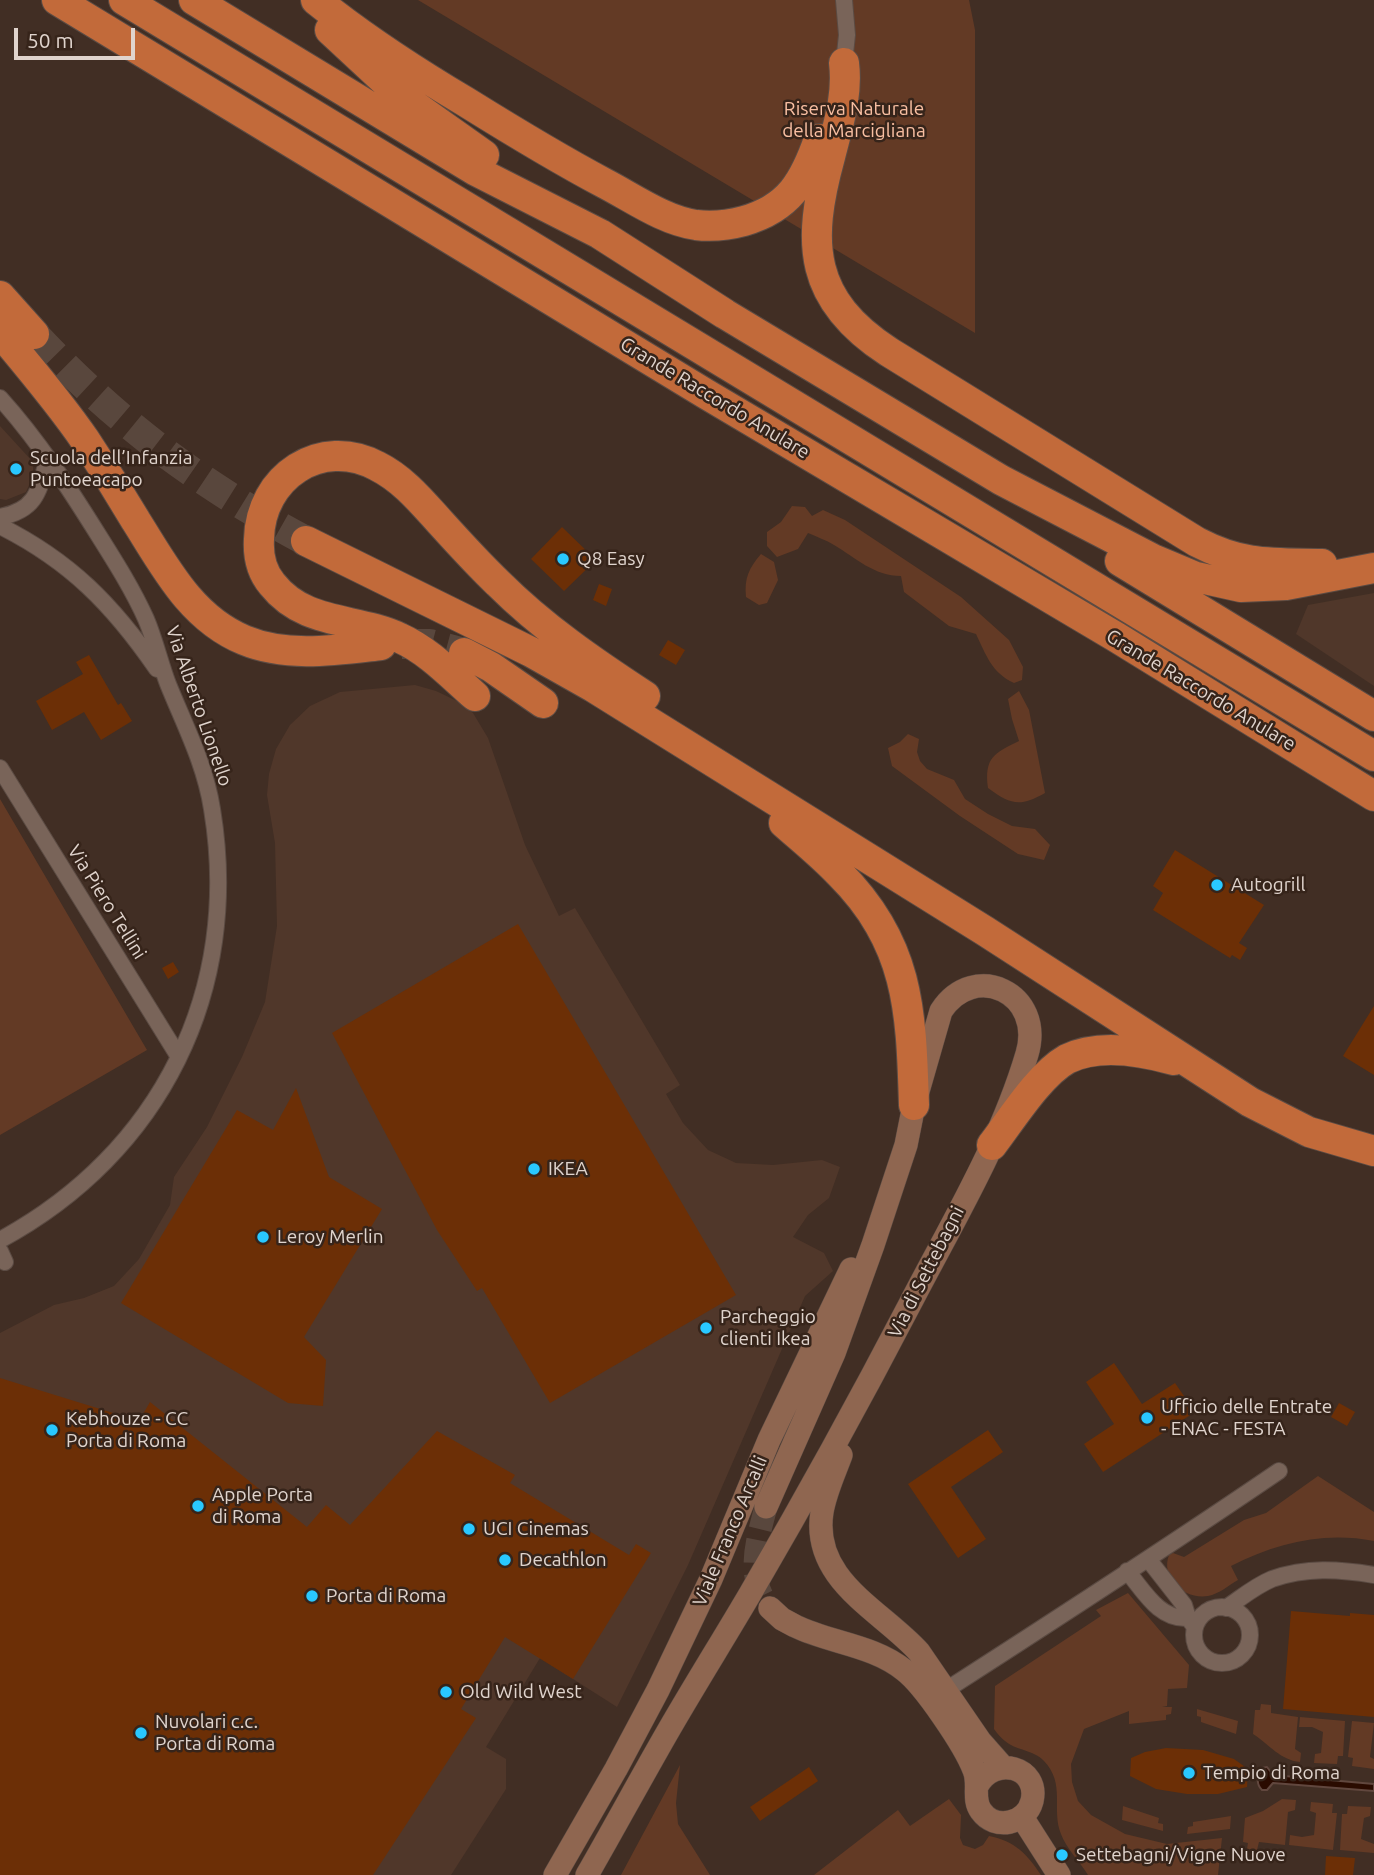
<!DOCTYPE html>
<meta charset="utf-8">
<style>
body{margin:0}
#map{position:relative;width:1374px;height:1875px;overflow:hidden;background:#412e24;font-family:Ubuntu,sans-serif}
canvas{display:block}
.scale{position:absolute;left:14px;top:28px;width:121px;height:32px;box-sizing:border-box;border:4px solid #e0d4cd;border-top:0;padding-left:9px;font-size:21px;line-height:24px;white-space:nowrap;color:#e0d4cd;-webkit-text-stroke:5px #36241a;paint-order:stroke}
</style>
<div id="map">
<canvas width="1374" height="1875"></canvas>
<div class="scale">50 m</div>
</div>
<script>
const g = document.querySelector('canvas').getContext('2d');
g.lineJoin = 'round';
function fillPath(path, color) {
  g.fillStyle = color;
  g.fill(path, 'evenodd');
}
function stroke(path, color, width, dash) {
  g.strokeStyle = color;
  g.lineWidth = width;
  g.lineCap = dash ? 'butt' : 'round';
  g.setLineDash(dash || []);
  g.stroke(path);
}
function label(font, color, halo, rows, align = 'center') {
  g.font = font + ' Ubuntu,sans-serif';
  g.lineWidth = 5;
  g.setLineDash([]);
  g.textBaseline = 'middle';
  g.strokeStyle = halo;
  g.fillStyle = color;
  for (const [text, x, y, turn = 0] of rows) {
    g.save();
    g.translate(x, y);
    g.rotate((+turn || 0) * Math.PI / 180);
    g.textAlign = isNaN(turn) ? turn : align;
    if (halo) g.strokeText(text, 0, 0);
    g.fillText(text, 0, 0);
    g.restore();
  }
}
fillPath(new Path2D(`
 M 0,426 L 33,462 L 33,476 L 26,492 L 6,500 L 0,499 Z
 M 1374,593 L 1374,686 L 1296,634 L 1308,605 Z
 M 415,685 L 436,691 L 459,702 L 473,713 L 488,738 L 525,845 L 559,916 L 575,908 L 680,1085 L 666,1094 L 683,1123 L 708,1150 L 736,1163 L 773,1165 L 822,1160 L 840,1167 L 829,1198 L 808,1215 L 793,1237 L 824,1253 L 833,1271 L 805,1296 L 688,1565 L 617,1707 L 540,1658 L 486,1747 L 506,1759 L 506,1789 L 451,1875 L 0,1875 L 0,1333 L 54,1305 L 84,1298 L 114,1286 L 139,1259 L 170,1205 L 174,1177 L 207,1127 L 242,1057 L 265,1002 L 277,926 L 275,843 L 267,795 L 269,774 L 276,749 L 290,725 L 310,706 L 340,692 Z`), '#50372a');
fillPath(new Path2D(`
 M 418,0 L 969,0 L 975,30 L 975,333 Z
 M 792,506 L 805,507 L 812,516 L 823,510 L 845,520 L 961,597 L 1009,640 L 1023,667 L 1022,680 L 1014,683 C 992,673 986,655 976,634 L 949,626 L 904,592 L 901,576 C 874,576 856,558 834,545 C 826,540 817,537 808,533 L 798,549 L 777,557 L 767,546 L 767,532 L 781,522 Z
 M 761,554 L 774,562 L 778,580 L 767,603 L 759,605 L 746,597 C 744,578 749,568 761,554 Z
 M 1019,691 L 1029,710 L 1045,793 C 1020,807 1011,805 988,788 C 984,758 994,753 1019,741 L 1012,719 L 1008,699 Z
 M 908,734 L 919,739 L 917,752 L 920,761 L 927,769 L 954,780 L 965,799 L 988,814 L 1012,826 L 1035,829 L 1050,845 L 1044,860 L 1018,854 L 960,816 L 892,766 L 888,748 L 900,742 Z
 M 0,799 L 147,1050 L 0,1135 Z
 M 1318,1476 L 1374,1512 L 1374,1541 C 1324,1531 1276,1543 1231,1566 L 1238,1580 C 1229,1585 1219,1594 1208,1596 C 1185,1600 1160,1579 1169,1555 L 1173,1553 L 1184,1557 L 1244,1520 L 1266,1513 Z
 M 1128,1593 L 1189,1665 L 1187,1688 L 1168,1689 L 1167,1706 L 1162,1707 L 1172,1707 L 1171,1714 L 1166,1715 L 1166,1720 L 1129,1724 L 1129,1711 L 1084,1729 L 1071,1764 L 1072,1782 L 1078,1801 L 1091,1815 L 1125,1834 L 1167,1844 L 1222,1838 L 1218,1875 L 1088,1875 C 1080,1862 1066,1848 1061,1834 C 1051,1809 1066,1784 1044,1761 C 1034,1750 1015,1750 1005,1741 C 1001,1738 997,1733 994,1729 L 995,1686 L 1101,1616 L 1096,1610 Z
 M 1261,1704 L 1271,1705 L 1271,1713 L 1298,1717 L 1295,1749 L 1301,1753 L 1300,1762 C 1280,1760 1270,1745 1253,1734 L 1255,1710 L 1260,1710 Z
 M 1197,1709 L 1238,1721 L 1236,1734 L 1201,1722 L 1201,1717 L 1197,1716 Z
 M 1300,1717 L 1345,1721 L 1343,1756 L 1338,1756 L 1337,1764 L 1314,1763 L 1315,1754 L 1321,1753 L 1323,1732 L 1312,1727 L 1299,1727 Z
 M 1352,1721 L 1374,1723 L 1370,1757 L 1374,1759 L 1374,1769 L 1352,1766 L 1353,1758 L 1348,1757 Z
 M 680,1765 L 676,1803 L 678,1824 L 710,1875 L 621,1875 Z
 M 949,1799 L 961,1815 L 960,1838 L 963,1845 L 975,1849 L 983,1845 L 989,1836 C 1015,1841 1027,1854 1041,1875 L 814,1875 L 898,1810 L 910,1826 Z
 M 1282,1799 L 1296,1800 L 1295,1810 L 1288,1812 L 1285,1845 L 1259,1842 L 1257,1850 L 1247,1849 L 1248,1843 L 1243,1842 L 1245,1818 L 1263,1811 Z
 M 1311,1802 L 1333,1804 L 1332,1813 L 1337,1813 L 1333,1850 L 1289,1845 L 1290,1835 L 1302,1837 L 1314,1835 L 1316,1813 L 1310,1811 Z
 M 1123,1806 L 1159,1818 L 1158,1823 L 1163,1824 L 1163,1831 L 1122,1820 Z
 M 1348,1806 L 1371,1807 L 1370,1816 L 1364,1818 L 1361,1839 L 1374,1844 L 1374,1853 L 1340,1850 L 1342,1814 L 1347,1814 Z
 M 1231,1816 L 1230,1829 L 1187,1834 L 1188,1827 L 1193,1826 L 1193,1822 Z`), '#633a25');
const water = new Path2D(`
 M 1267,1767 L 1273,1775 L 1374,1784 L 1374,1791 L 1273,1783 L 1267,1790 L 1262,1790 C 1255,1783 1258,1776 1262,1768 Z`);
fillPath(water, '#2a0b00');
stroke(water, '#61473e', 2);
fillPath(new Path2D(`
 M 562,527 L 596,560 L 564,591 L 531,559 Z
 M 599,584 L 612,589 L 606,606 L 593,600 Z
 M 668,640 L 685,650 L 676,665 L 659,655 Z
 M 89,655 L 118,705 L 121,703 L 132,721 L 101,740 L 84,712 L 52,730 L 36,701 L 83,674 L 76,662 Z
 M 1175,850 L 1264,905 L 1239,943 L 1247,948 L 1240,960 L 1232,955 L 1230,958 L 1153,910 L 1163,893 L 1153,886 Z
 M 518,924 L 736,1295 L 550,1403 L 482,1288 L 477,1291 L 437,1230 L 332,1033 Z
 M 173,962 L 179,972 L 168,979 L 162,968 Z
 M 1374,1006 L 1374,1075 L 1343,1056 Z
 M 296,1088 L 329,1177 L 382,1209 L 304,1337 L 326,1360 L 323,1406 L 288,1403 L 121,1303 L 237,1110 L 273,1130 Z
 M 1114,1363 L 1142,1404 L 1175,1383 L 1195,1412 L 1103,1472 L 1084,1444 L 1114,1424 L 1086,1382 Z
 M 0,1378 L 139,1421 L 150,1402 L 307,1527 L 326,1505 L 350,1525 L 437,1431 L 515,1475 L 510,1483 L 629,1555 L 636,1544 L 651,1553 L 573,1679 L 505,1637 L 461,1709 L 476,1718 L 373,1875 L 0,1875 Z
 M 1339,1403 L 1355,1412 L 1347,1426 L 1331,1417 Z
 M 988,1430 L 1003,1452 L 951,1487 L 986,1539 L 958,1558 L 908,1484 Z
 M 1291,1611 L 1350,1616 L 1350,1613 L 1374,1615 L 1374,1717 L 1283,1709 Z
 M 1166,1748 L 1203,1750 L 1234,1759 L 1248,1769 L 1247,1787 L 1218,1794 L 1187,1794 L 1156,1789 L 1130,1776 L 1131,1758 L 1145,1752 Z
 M 809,1767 L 818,1781 L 760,1821 L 750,1807 Z
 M 1326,1856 L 1355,1858 L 1353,1875 L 1325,1875 Z`), '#6c2f06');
stroke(new Path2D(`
 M 766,1507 C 757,1541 745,1578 770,1608`), '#59473d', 23, [23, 11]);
stroke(new Path2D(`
 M 34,334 C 117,423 199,484 306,541
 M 402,644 L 430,644 L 464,653`), '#59473d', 30, [30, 15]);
const street = new Path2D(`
 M 844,0 L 847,35 L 844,63
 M 0,398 C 38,440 69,488 99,536 C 116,563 133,590 146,619 C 155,640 160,663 168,684 C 185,726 205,764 212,809 C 242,990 161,1153 0,1240
 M 0,517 C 37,510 39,490 48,458
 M 0,526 C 70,561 113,605 157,669
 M 0,768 L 179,1057
 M 0,1251 L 5,1262
 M 1148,1559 L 1184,1605 L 1188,1618 L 1195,1627
 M 1127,1571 C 1144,1591 1159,1620 1188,1618
 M1194 1635a28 28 0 1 1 56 0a28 28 0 1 1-56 0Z
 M 1226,1608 C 1241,1598 1255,1586 1272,1579 C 1306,1567 1339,1569 1374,1575
 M 946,1690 C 1058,1618 1169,1546 1279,1471`);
const secondary = new Path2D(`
 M 841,1455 C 834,1474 825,1493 822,1512 C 811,1580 881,1610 919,1652 L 980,1741 L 1003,1767
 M 770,1608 L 782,1619 L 795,1626 C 830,1643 873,1645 904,1670 C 924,1685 965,1746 974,1770 C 980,1784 972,1799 981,1811 C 995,1831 1026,1824 1032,1801 C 1040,1767 994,1754 977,1786
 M 1022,1817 L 1059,1875
 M 555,1875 L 616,1769 L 658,1690 L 711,1579 L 769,1440 L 851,1269
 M 587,1875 C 614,1828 640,1780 667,1733 C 694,1686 723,1640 750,1594 C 806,1498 859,1402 910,1304 C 952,1223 1001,1142 1027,1054 C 1045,993 974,960 941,1011 L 914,1105 L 906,1145 L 873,1245 L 834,1353 L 766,1507`);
const highway = new Path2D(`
 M 57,0 L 706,394 L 1116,637 L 1374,796
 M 124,0 C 541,252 956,507 1374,756
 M 194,0 L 476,171 L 600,234 L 725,314 L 1001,480 L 1153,559 L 1196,577 L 1241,587 L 1286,585 L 1374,568
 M 316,0 C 363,38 414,71 466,102 C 511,130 557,158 604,183 C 633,198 663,220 696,225 C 712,227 729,225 744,221 C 789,208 804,182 819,139
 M 330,30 L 401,96 L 484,155
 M 844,63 C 848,96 838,125 830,157 C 806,244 809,300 889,352 L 1197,542 C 1243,566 1272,563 1322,564
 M 0,296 L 34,334
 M 0,332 C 29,367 59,402 85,440 C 103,467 120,494 136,521 C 165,567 191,618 244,640 C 287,658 337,650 381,645
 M 306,541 L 531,652 L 593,687 L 985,931 L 1250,1102 L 1309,1132 L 1374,1151
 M 1120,561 L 1374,716
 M 464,653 L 491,667 L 543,703
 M 475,696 C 452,676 429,651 400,638 C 356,617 305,626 272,584 C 261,571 258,555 259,539 C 260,477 321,436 377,466 C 403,479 421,501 440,522 C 459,543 478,564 498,583 C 542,627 593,662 645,696
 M 784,823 C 802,839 822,855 839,873 C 910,944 911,1011 914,1105
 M 992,1145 C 1012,1119 1039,1075 1067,1059 C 1099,1043 1142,1051 1174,1060`);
stroke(street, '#5b4b43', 18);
stroke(secondary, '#5b4b43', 24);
stroke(highway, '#5b4b43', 32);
stroke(street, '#796459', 16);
stroke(secondary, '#8f6650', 23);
stroke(highway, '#c26a3a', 30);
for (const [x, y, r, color] of [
 [16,469,7,"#29c8ff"],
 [563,559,7,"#29c8ff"],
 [1217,885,7,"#29c8ff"],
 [534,1169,7,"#29c8ff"],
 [263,1237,7,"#29c8ff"],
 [706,1328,7,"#29c8ff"],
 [1147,1418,7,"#29c8ff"],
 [52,1430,7,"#29c8ff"],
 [198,1506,7,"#29c8ff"],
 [469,1529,7,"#29c8ff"],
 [505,1560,7,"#29c8ff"],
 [312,1596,7,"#29c8ff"],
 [446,1692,7,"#29c8ff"],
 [141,1733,7,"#29c8ff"],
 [1189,1773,7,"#29c8ff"],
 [1062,1855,7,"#29c8ff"]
]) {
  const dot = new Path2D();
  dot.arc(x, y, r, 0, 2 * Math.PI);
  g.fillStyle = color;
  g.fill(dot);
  stroke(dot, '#36241a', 2.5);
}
label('19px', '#f9bfa2', '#36241a', [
 ["Riserva Naturale",854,109],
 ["della Marcigliana",854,131]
]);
label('19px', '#e0d4cd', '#36241a', [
 ["Grande Raccordo Anulare",715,398,31],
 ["Grande Raccordo Anulare",1201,690,31],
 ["Via Alberto Lionello",199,706,71],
 ["Via Piero Tellini",107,902,58],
 ["Via di Settebagni",926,1272,-63],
 ["Viale Franco Arcalli",730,1531,-67]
]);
label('19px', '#e0d4cd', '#36241a', [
 ["Scuola dell’Infanzia",30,458],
 ["Puntoeacapo",30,480],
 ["Q8 Easy",577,559],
 ["Autogrill",1231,885],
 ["IKEA",548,1169],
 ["Leroy Merlin",277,1237],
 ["Parcheggio",720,1317],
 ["clienti Ikea",720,1339],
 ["Ufficio delle Entrate",1161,1407],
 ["- ENAC - FESTA",1161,1429],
 ["Kebhouze - CC",66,1419],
 ["Porta di Roma",66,1441],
 ["Apple Porta",212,1495],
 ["di Roma",212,1517],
 ["UCI Cinemas",483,1529],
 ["Decathlon",519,1560],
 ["Porta di Roma",326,1596],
 ["Old Wild West",460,1692],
 ["Nuvolari c.c.",155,1722],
 ["Porta di Roma",155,1744],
 ["Tempio di Roma",1203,1773],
 ["Settebagni/Vigne Nuove",1076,1855]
], 'left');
</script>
